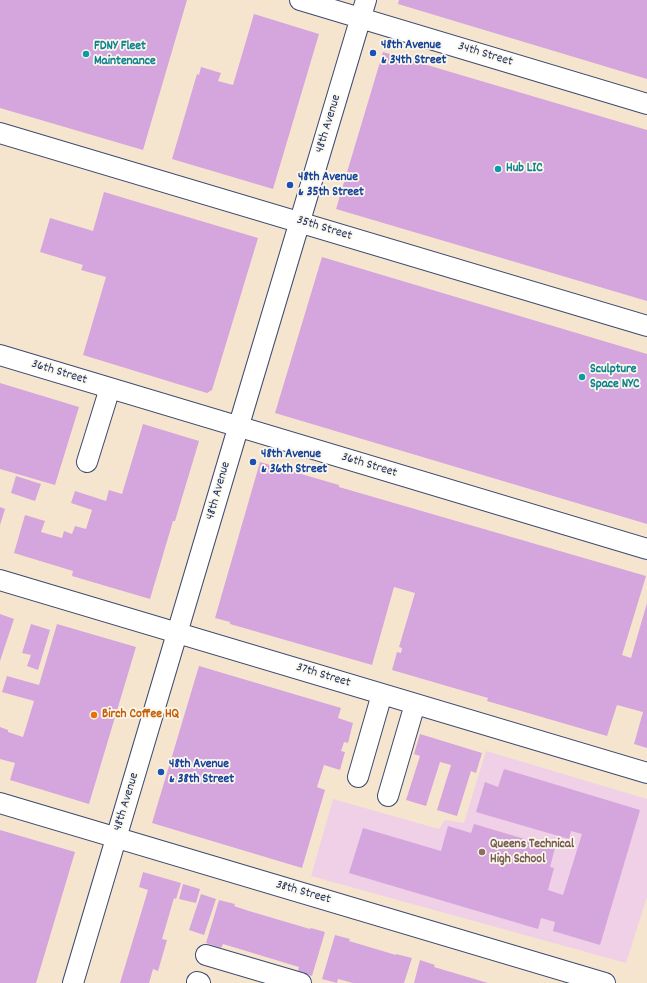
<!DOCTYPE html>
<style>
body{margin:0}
canvas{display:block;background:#f6e5ce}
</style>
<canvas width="647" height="983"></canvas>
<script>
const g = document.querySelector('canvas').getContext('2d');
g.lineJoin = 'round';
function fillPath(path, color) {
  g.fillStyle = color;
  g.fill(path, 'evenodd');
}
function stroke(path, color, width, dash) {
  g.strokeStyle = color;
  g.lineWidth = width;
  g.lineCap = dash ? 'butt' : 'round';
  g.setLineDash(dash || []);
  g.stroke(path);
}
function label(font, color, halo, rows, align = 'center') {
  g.font = font + ' Dekko,sans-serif';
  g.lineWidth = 3.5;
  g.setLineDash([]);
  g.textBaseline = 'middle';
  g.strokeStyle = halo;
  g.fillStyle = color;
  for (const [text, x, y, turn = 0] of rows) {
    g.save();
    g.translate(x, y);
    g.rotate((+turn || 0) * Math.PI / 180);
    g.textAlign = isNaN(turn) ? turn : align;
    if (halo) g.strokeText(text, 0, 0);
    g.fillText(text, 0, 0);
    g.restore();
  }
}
fillPath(new Path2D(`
 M 486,751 L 647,799 L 647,897 L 626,963 L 311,876 L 333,799 L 439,829 L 445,820 L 464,823 Z`), '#efd0e6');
fillPath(new Path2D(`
 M 0,0 L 187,0 L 143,150 L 0,108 Z
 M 399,0 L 647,0 L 647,79 L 398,4 Z
 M 254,14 L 319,34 L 273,189 L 172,159 L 197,74 L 199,75 L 201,67 L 221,73 L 218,81 L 233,85 Z
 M 383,52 L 647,130 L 647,301 L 336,209 Z
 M 104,192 L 258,238 L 212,390 L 207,393 L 83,355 L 106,277 L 81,270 L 83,265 L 40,252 L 50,218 L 93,231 Z
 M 322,257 L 647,354 L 647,524 L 275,413 Z
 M 0,383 L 79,407 L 55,485 L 0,469 Z
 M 143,424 L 199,441 L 175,521 L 173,521 L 150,599 L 72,576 L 73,571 L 14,553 L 25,515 L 45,521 L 41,532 L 62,538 L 64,531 L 72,534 L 75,526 L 86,529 L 92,510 L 71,503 L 75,491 L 106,501 L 109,490 L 122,494 Z
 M 260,462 L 339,485 L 339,487 L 646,576 L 622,655 L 631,658 L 647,603 L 647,748 L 634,744 L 643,712 L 617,705 L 607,736 L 487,701 L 488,698 L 392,670 L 397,652 L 401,653 L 402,648 L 399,647 L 415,593 L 394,587 L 372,665 L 230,624 L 230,622 L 215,618 Z
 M 16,476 L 41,484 L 35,501 L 11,493 Z
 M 0,507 L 5,509 L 0,525 Z
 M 0,614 L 14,619 L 0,661 Z
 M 31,624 L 50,630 L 38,670 L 27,666 L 31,655 L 22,653 Z
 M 57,624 L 136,647 L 89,804 L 10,780 L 15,763 L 0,759 L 0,727 L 8,730 L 8,732 L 23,737 L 34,701 L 2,692 L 7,676 L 39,685 Z
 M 199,666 L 341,708 L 338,718 L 353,723 L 348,743 L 344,742 L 341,751 L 345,752 L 340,770 L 324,765 L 317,787 L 325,790 L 302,868 L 152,823 Z
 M 420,734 L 482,753 L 476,773 L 471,771 L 457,816 L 437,810 L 451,765 L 440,762 L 426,806 L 406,800 L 420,756 L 414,754 Z
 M 504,769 L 640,810 L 600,945 L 553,931 L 555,922 L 541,918 L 538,929 L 349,873 L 363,828 L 441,851 L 448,826 L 471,833 L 474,824 L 555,848 L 550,867 L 554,868 L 548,890 L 563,895 L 582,834 L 571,831 L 569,839 L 476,812 L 485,782 L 498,787 Z
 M 0,830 L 75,852 L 36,983 L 0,983 Z
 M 143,872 L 181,883 L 176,899 L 174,898 L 162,939 L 167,940 L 158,971 L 153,969 L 149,983 L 120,983 L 148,890 L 139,887 Z
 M 183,884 L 200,889 L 196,903 L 179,899 Z
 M 201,894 L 216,899 L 204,935 L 189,930 Z
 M 219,900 L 235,904 L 234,906 L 249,911 L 310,929 L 311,928 L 325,932 L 312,976 L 298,971 L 299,967 L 223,944 L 221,948 L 206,943 Z
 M 335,935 L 350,939 L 349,941 L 396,955 L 396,954 L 412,958 L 404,983 L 353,983 L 338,979 L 337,983 L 322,979 Z
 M 420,960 L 435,965 L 434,967 L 488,983 L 414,983 Z`), '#d5a5de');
const minor = new Path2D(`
 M 300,0 L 647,104
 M 0,133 L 647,326
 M 0,355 L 647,549
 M 87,462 L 110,388
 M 0,580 L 647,773
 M 358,777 L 382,694
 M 388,796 L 415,704
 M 0,803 L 605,983
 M 206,955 L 301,983
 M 197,982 L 200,983
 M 73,983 L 233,445 L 366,0`);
stroke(minor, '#3c4a6f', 22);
stroke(minor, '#fff', 20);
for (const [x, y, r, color] of [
 [373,53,4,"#1a4fb4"],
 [86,54,4,"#0f9aa8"],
 [498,169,4,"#0f9aa8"],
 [290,185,4,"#1a4fb4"],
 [582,377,4,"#0f9aa8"],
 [253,462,4,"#1a4fb4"],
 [94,715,4,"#e8710a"],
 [161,772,4,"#1a4fb4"],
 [482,852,4,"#8d6e63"]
]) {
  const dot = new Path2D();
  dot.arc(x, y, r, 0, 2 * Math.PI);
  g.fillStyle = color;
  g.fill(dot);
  stroke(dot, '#fbf7ec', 1.5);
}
label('bold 13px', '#164399', '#fbf7ec', [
 ["48th Avenue",381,46],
 ["& 34th Street",381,61],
 ["48th Avenue",298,178],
 ["& 35th Street",298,193],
 ["48th Avenue",261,455],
 ["& 36th Street",261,470],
 ["48th Avenue",169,765],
 ["& 38th Street",169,780]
], 'left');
label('bold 13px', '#0d838f', '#fbf7ec', [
 ["FDNY Fleet",94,47],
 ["Maintenance",94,62],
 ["Hub LIC",506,169],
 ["Sculpture",590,370],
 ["Space NYC",590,385]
], 'left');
label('13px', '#1b2f5e', '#fbf7ec', [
 ["34th Street",485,55,17],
 ["48th Avenue",329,124,-73],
 ["35th Street",324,229,17],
 ["36th Street",59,373,17],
 ["36th Street",369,466,17],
 ["48th Avenue",219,491,-74],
 ["37th Street",323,676,17],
 ["48th Avenue",127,802,-73],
 ["38th Street",303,893,16]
]);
label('bold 13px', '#c56008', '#fbf7ec', [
 ["Birch Coffee HQ",102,715]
], 'left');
label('bold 13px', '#785e54', '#fbf7ec', [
 ["Queens Technical",490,845],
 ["High School",490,860]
], 'left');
</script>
